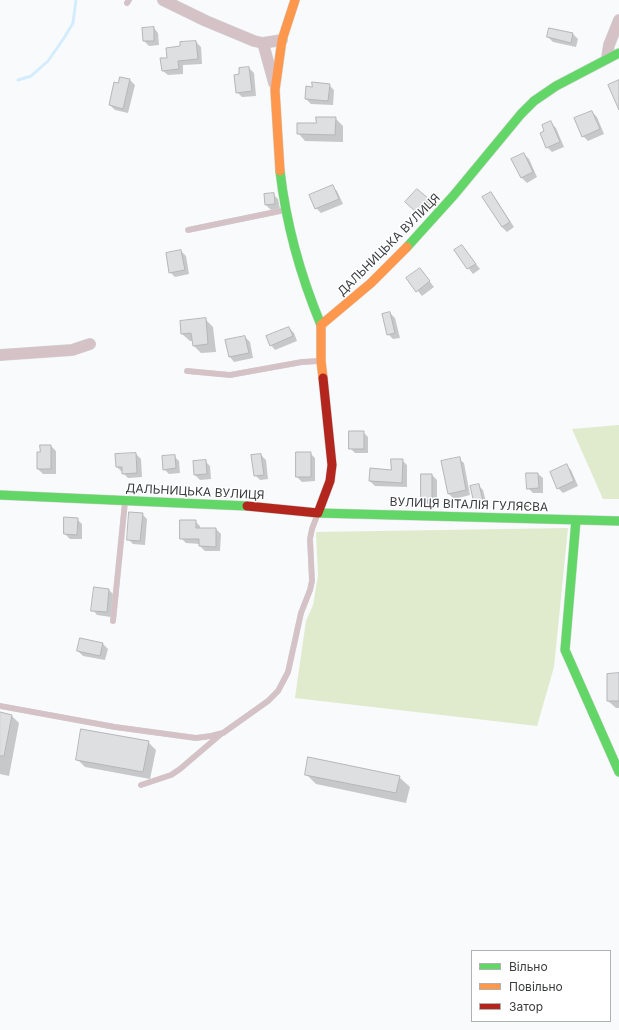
<!DOCTYPE html>
<meta charset="utf-8">
<style>
body{margin:0}
#map{position:relative;width:619px;height:1030px;overflow:hidden;background:#f8fafc;font-family:Inter,sans-serif}
canvas{display:block}
.legend{position:absolute;left:471px;top:950px;width:140px;height:72px;box-sizing:border-box;background:#fff;border:1px solid #b0b1b1;margin:0;padding:5px 7px;list-style:none;font-size:12px;color:#3a3b3d}
.legend li{display:flex;align-items:center;gap:8px;height:20px}
.legend b{width:20px;border:1px solid #b0b1b1}
</style>
<div id="map">
<canvas width="619" height="1030"></canvas>
<ul class="legend">
<li><b style="height:5px;background:#63d668"></b>Вільно</li>
<li><b style="height:5px;background:#ff974d"></b>Повільно</li>
<li><b style="height:5px;background:#b3261e"></b>Затор</li>
</ul>
</div>
<script>
const g = document.querySelector('canvas').getContext('2d');
g.lineJoin = 'round';
function fillPath(path, color) {
  g.fillStyle = color;
  g.fill(path, 'evenodd');
}
function stroke(path, color, width, dash) {
  g.strokeStyle = color;
  g.lineWidth = width;
  g.lineCap = dash ? 'butt' : 'round';
  g.setLineDash(dash || []);
  g.stroke(path);
}
function label(font, color, halo, rows, align = 'center') {
  g.font = font + ' Inter,sans-serif';
  g.lineWidth = 3;
  g.setLineDash([]);
  g.textBaseline = 'middle';
  g.strokeStyle = halo;
  g.fillStyle = color;
  for (const [text, x, y, turn = 0] of rows) {
    g.save();
    g.translate(x, y);
    g.rotate((+turn || 0) * Math.PI / 180);
    g.textAlign = isNaN(turn) ? turn : align;
    if (halo) g.strokeText(text, 0, 0);
    g.fillText(text, 0, 0);
    g.restore();
  }
}
fillPath(new Path2D(`
 M 619,425 L 619,499 L 603,499 L 572,429 Z
 M 568,528 L 554,667 L 537,726 L 295,698 L 306,621 L 313,605 L 318,576 L 316,532 Z`), '#dfebcc');
fillPath(new Path2D(`
 M 154,28 L 158,33 L 159,45 L 149,46 L 144,41 Z
 M 573,34 L 578,39 L 576,47 L 553,42 L 548,37 Z
 M 196,42 L 201,47 L 202,64 L 183,65 L 183,74 L 168,75 L 163,71 L 168,59 Z
 M 249,68 L 254,73 L 256,96 L 242,97 L 237,92 L 241,75 Z
 M 120,78 L 130,80 L 135,85 L 128,113 L 115,110 L 110,105 Z
 M 329,85 L 334,90 L 333,105 L 311,104 L 306,99 L 313,88 Z
 M 592,112 L 597,117 L 604,134 L 588,141 L 583,136 Z
 M 335,118 L 343,126 L 343,142 L 305,141 L 298,133 Z
 M 551,123 L 556,128 L 564,147 L 552,152 L 547,147 Z
 M 524,154 L 529,159 L 537,177 L 527,183 L 522,178 L 513,159 Z
 M 332,186 L 337,191 L 343,204 L 321,213 L 316,208 Z
 M 417,190 L 433,205 L 422,217 L 411,207 Z
 M 491,193 L 495,198 L 514,227 L 507,232 L 502,227 L 483,198 Z
 M 273,194 L 278,199 L 280,209 L 271,210 L 266,205 L 265,195 Z
 M 462,246 L 480,269 L 473,274 L 455,251 Z
 M 181,251 L 186,256 L 189,274 L 175,277 L 170,272 Z
 M 424,274 L 434,287 L 422,296 L 407,278 Z
 M 390,313 L 395,318 L 400,338 L 393,339 L 388,334 Z
 M 205,319 L 213,327 L 216,352 L 201,353 L 194,346 L 193,341 L 190,341 L 182,334 Z
 M 289,328 L 294,333 L 297,341 L 275,350 L 271,345 Z
 M 245,337 L 250,342 L 253,358 L 234,362 L 230,357 L 226,340 Z
 M 363,432 L 368,437 L 368,453 L 355,453 L 350,448 Z
 M 51,446 L 56,451 L 56,474 L 43,474 L 38,469 L 41,453 Z
 M 310,453 L 315,458 L 315,481 L 302,482 L 297,477 Z
 M 136,454 L 141,459 L 142,477 L 128,478 L 117,467 Z
 M 261,455 L 266,460 L 268,479 L 260,480 L 255,475 Z
 M 174,456 L 179,461 L 180,473 L 169,474 L 164,469 Z
 M 459,459 L 464,463 L 470,495 L 454,499 L 449,494 Z
 M 402,460 L 407,465 L 407,487 L 375,486 L 370,481 L 392,471 Z
 M 205,461 L 210,466 L 211,479 L 200,480 L 195,475 Z
 M 567,466 L 571,470 L 578,486 L 563,493 L 558,488 Z
 M 538,474 L 543,478 L 543,493 L 533,493 L 528,488 Z
 M 432,475 L 437,480 L 437,504 L 427,504 L 422,499 Z
 M 478,485 L 483,490 L 487,506 L 480,507 L 475,502 Z
 M 142,514 L 147,519 L 145,545 L 133,544 L 128,539 Z
 M 77,519 L 82,524 L 82,539 L 70,539 L 65,534 Z
 M 195,521 L 200,526 L 200,529 L 216,529 L 221,534 L 220,551 L 205,551 L 200,546 L 200,544 L 186,543 L 181,538 Z
 M 95,588 L 109,590 L 114,595 L 111,617 L 97,615 L 93,610 Z
 M 103,644 L 108,649 L 105,660 L 83,656 L 78,651 Z
 M 619,674 L 619,708 L 616,708 L 608,701 Z
 M 0,713 L 12,716 L 19,723 L 9,776 L 0,774 Z
 M 148,742 L 156,750 L 150,779 L 85,767 L 77,759 Z
 M 306,774 L 399,777 L 410,787 L 406,803 L 316,784 Z`), '#0003');
stroke(new Path2D(`
 M 18,80 L 31,76 L 48,61 L 64,38 L 73,23 L 76,0`), '#d4edfd', 3);
const building = new Path2D(`
 M 154,27 L 154,41 L 143,41 L 142,28 Z
 M 549,28 L 573,33 L 571,43 L 547,37 Z
 M 196,41 L 198,59 L 178,61 L 179,69 L 162,71 L 160,58 L 167,58 L 166,48 L 180,46 L 180,42 Z
 M 249,67 L 252,91 L 236,93 L 234,75 L 239,74 L 239,68 Z
 M 120,77 L 130,79 L 123,109 L 109,105 L 114,82 L 118,83 Z
 M 619,80 L 619,110 L 608,85 Z
 M 312,82 L 330,84 L 328,101 L 305,99 L 306,86 L 312,87 Z
 M 592,111 L 600,129 L 582,137 L 574,118 Z
 M 316,117 L 336,117 L 335,135 L 297,134 L 297,123 L 316,123 Z
 M 551,121 L 560,142 L 546,148 L 540,133 L 544,131 L 542,125 Z
 M 524,153 L 533,172 L 521,178 L 511,159 Z
 M 333,185 L 339,199 L 315,209 L 309,195 Z
 M 417,189 L 429,199 L 417,213 L 405,202 Z
 M 491,192 L 510,222 L 502,227 L 482,197 Z
 M 274,193 L 275,204 L 265,205 L 264,194 Z
 M 462,245 L 476,264 L 467,269 L 454,250 Z
 M 181,250 L 185,270 L 169,273 L 166,253 Z
 M 420,268 L 430,281 L 416,292 L 406,278 Z
 M 390,312 L 395,333 L 387,335 L 382,314 Z
 M 206,318 L 208,344 L 193,346 L 191,333 L 181,334 L 180,321 Z
 M 289,327 L 293,336 L 270,346 L 266,336 Z
 M 245,336 L 249,353 L 229,357 L 225,340 Z
 M 349,431 L 364,431 L 364,449 L 349,449 Z
 M 40,445 L 51,445 L 51,469 L 37,469 L 37,452 L 40,452 Z
 M 296,452 L 311,452 L 311,477 L 296,477 Z
 M 136,453 L 137,473 L 122,474 L 122,467 L 116,467 L 115,454 Z
 M 261,454 L 264,475 L 254,476 L 251,455 Z
 M 175,455 L 176,468 L 163,470 L 162,456 Z
 M 460,457 L 466,490 L 448,494 L 441,461 Z
 M 391,459 L 403,459 L 402,483 L 369,481 L 370,468 L 391,470 Z
 M 206,460 L 207,474 L 194,475 L 193,461 Z
 M 567,464 L 574,481 L 557,489 L 550,472 Z
 M 526,473 L 538,473 L 539,488 L 527,489 Z
 M 421,474 L 432,474 L 432,500 L 421,500 Z
 M 479,484 L 483,501 L 474,503 L 470,486 Z
 M 129,512 L 143,513 L 140,541 L 127,540 Z
 M 64,517 L 78,518 L 77,535 L 64,534 Z
 M 180,520 L 196,520 L 196,528 L 216,528 L 216,547 L 199,546 L 199,539 L 180,539 Z
 M 94,587 L 109,589 L 107,612 L 91,611 Z
 M 80,638 L 103,643 L 100,656 L 77,651 Z
 M 619,673 L 619,701 L 607,701 L 607,674 Z
 M 0,712 L 12,715 L 4,756 L 0,756 Z
 M 81,729 L 149,741 L 143,772 L 76,760 Z
 M 308,757 L 400,776 L 396,793 L 305,775 Z`);
fillPath(building, '#dedfe1');
stroke(building, '#b5b6b8', 1);
const lane = new Path2D(`
 M 127,3 L 129,0
 M 188,230 L 285,210
 M 187,371 L 230,375 L 302,362 L 319,361
 M 113,621 L 125,502
 M 0,706 L 115,727 L 196,738 L 211,736 L 223,733 L 268,701 L 278,691 L 288,672 L 301,613 L 310,590 L 312,581 L 310,539 L 312,529 L 318,513
 M 141,785 L 171,775 L 180,769 L 221,734`);
const street = new Path2D(`
 M 163,0 L 206,21 L 254,41 L 263,43 L 282,40
 M 263,43 L 274,83
 M 607,58 L 609,45 L 619,20
 M 0,355 L 72,350 L 90,344`);
const fast = new Path2D(`
 M 280,171 C 286,223 301,277 321,325
 M 407,247 L 454,195 L 521,114 L 534,101 L 556,86 L 619,53
 M 0,495 L 247,506
 M 318,513 L 619,521
 M 576,520 L 565,650 L 619,772`);
const slow = new Path2D(`
 M 280,171 L 275,90 L 282,40 L 295,0
 M 323,378 L 321,361 L 321,325 L 371,283 L 407,247`);
const jam = new Path2D(`
 M 247,506 L 318,513 L 330,481 L 332,465 L 323,378`);
stroke(lane, '#d3d4d5', 6);
stroke(street, '#d3d4d5', 12);
stroke(fast, '#d3d4d5', 10);
stroke(slow, '#d3d4d5', 10);
stroke(jam, '#d3d4d5', 10);
stroke(lane, '#d5c2c6', 5.5);
stroke(street, '#d5c2c6', 11);
stroke(fast, '#63d668', 9);
stroke(slow, '#ff974d', 9);
stroke(jam, '#b3261e', 9);
label('12px', '#3a3b3d', '#fff', [
 ["ДАЛЬНИЦЬКА ВУЛИЦЯ",389,245,-45],
 ["ДАЛЬНИЦЬКА ВУЛИЦЯ",195,492,3],
 ["ВУЛИЦЯ ВІТАЛІЯ ГУЛЯЄВА",469,505,2]
]);
</script>
